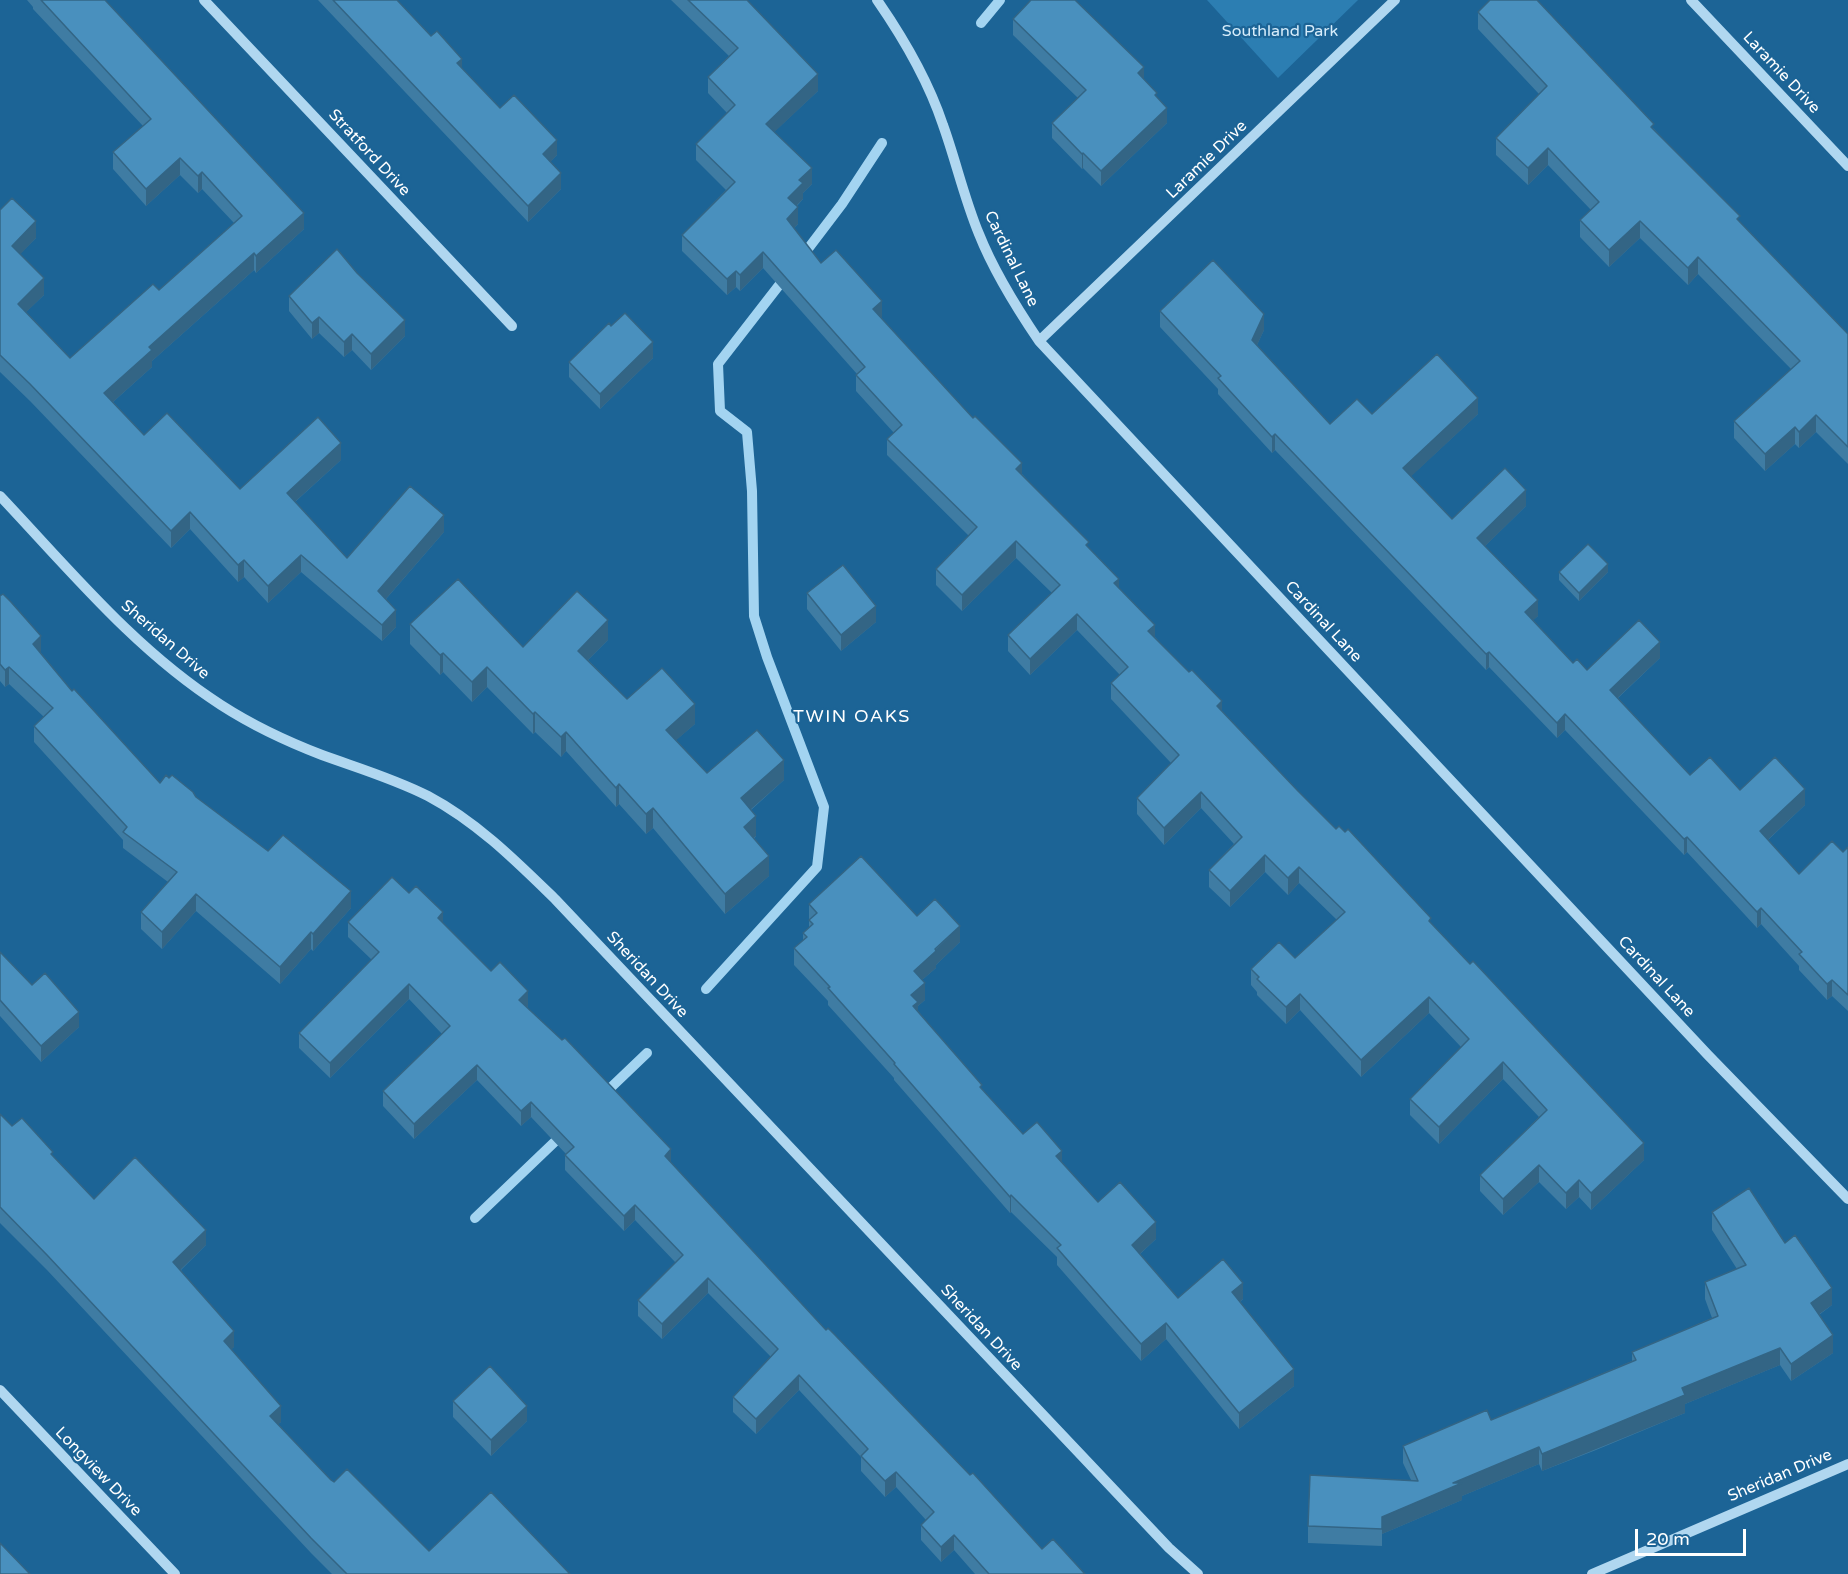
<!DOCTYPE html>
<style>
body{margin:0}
#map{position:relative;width:1848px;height:1574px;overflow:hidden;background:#1c6496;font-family:"Varela Round",sans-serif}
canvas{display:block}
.scale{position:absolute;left:1635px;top:1529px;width:111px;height:27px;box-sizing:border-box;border:3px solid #fff;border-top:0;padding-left:8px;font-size:18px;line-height:21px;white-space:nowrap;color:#fff;-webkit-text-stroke:4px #1c6496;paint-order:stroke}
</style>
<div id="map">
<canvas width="1848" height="1574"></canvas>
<div class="scale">20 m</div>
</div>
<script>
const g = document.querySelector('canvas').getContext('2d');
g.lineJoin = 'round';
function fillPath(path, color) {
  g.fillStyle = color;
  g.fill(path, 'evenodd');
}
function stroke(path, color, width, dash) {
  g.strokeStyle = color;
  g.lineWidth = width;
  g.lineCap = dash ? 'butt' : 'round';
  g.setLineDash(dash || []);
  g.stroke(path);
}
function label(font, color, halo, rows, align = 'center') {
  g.font = font + ' "Varela Round",sans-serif';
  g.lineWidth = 4.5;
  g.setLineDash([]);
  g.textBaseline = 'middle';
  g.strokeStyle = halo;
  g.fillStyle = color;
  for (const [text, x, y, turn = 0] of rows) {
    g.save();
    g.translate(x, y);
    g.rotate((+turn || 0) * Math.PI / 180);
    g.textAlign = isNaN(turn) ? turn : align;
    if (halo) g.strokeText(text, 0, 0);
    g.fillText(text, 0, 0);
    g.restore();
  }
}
fillPath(new Path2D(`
 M 1207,0 L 1358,0 L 1278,78 Z`), '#2c7eb2');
stroke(new Path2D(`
 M 981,23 L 1000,0
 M 801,258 L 842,204 L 882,143
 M 706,989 L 817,867 L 824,807 L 767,657 L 754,616 L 752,491 L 747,432 L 720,411 L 718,364 L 787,275
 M 602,1096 L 647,1053
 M 475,1218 L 565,1132`), '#a3d4f1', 10);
stroke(new Path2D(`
 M 204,0 L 512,326
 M 877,0 C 904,39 928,80 943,125 C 956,161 964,198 979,234 C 994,272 1016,307 1039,341 L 1708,1055 L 1848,1199
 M 1691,0 L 1848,166
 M 1039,341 L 1395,0
 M 0,496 C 69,569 135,650 221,705 C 252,725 288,742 322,755 C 358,768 395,779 428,796 C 477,822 516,861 555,899 L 1169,1548 L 1198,1574
 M 0,1390 L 175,1574
 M 1592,1574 L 1848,1464`), '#b0d7f0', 10);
fillPath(new Path2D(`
 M 27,0 L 105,0 L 304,229 L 256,273 L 254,270 L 152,361 L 152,367 L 113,402 L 144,435 L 240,489 L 341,460 L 295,502 L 347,558 L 444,532 L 386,599 L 396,627 L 382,641 L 301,572 L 268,603 L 244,577 L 238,582 L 190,529 L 171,548 L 30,401 L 0,372 L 0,210 L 36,238 L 20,254 L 44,295 L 26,312 L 70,358 L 159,290 L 234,223 L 202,189 L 198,193 L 180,175 L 146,206 L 113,169 L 113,152 L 143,126 L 33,9 L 33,7 Z
 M 318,0 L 397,0 L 500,108 L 557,155 L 550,162 L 561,189 L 528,222 Z
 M 671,0 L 747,0 L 818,91 L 774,132 L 812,184 L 803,193 L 803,199 L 797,206 L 798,224 L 794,228 L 821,263 L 882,317 L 881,318 L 1089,548 L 1155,637 L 1222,712 L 1298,791 L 1431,924 L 1644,1160 L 1591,1210 L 1579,1197 L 1566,1209 L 1539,1182 L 1503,1215 L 1480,1191 L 1480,1175 L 1539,1117 L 1503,1079 L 1439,1144 L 1410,1115 L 1410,1099 L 1461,1047 L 1429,1013 L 1361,1077 L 1300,1010 L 1286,1024 L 1257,995 L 1257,992 L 1251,985 L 1251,969 L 1295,958 L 1337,920 L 1299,883 L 1288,895 L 1265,872 L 1230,907 L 1209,887 L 1209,870 L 1234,844 L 1201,808 L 1164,845 L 1137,814 L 1137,798 L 1171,763 L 1111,699 L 1111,683 L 1120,675 L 1077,630 L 1030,675 L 1008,651 L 1008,635 L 1052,593 L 1016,558 L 962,611 L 936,585 L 936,569 L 969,536 L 887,455 L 887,439 L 894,433 L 856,391 L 856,375 L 857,374 L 763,268 L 740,291 L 736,287 L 727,295 L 682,251 L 682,235 L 726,190 L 696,160 L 696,144 L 727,113 L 708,93 L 708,77 L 729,56 Z
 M 1478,12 L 1654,129 L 1740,222 L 1848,334 L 1848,464 L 1816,432 L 1799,448 L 1795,444 L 1765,471 L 1734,438 L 1734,421 L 1791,369 L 1698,274 L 1688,285 L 1640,238 L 1609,267 L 1580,237 L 1580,220 L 1591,210 L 1548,165 L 1528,185 L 1496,155 L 1496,138 L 1539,94 L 1478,29 Z
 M 1013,19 L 1144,79 L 1157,97 L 1167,123 L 1101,186 L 1083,168 L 1082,169 L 1052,138 L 1052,123 L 1078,98 L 1013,35 Z
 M 289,296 L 405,336 L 371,370 L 352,350 L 344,357 L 319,333 L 312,339 L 289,311 Z
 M 1160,311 L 1264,330 L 1257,345 L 1330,424 L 1372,414 L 1478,414 L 1411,476 L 1452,519 L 1526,506 L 1485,546 L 1538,616 L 1533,620 L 1573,663 L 1587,670 L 1660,658 L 1618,698 L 1690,775 L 1740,790 L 1805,805 L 1768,840 L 1799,874 L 1843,852 L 1848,847 L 1848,1011 L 1832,996 L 1827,1000 L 1799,970 L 1799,966 L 1761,924 L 1757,928 L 1687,852 L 1684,855 L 1565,730 L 1557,738 L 1489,667 L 1486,670 L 1275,450 L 1272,453 L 1218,394 L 1218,389 L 1160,327 Z
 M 611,326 L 653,358 L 600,409 L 569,377 L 569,362 Z
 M 1559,572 L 1608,572 L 1579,601 L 1559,580 Z
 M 807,593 L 876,622 L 841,651 L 807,609 Z
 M 0,596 L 41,653 L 72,691 L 160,783 L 196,797 L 268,851 L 351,908 L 313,951 L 311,949 L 280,984 L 196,911 L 162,949 L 141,929 L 141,912 L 168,882 L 123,848 L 123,840 L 34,742 L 34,726 L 44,717 L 9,684 L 5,687 L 0,681 Z
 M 410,624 L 523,647 L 608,640 L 588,660 L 627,699 L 695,724 L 676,740 L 707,773 L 784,780 L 751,810 L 756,836 L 754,839 L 769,876 L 725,914 L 653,828 L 646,834 L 619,804 L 616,807 L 566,751 L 561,757 L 535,732 L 533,734 L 487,687 L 472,702 L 443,672 L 440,675 L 410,644 Z
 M 409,893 L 443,924 L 491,971 L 528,1006 L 527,1007 L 826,1330 L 1042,1549 L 1085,1574 L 975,1574 L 954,1550 L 941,1562 L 921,1540 L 921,1525 L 926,1520 L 896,1487 L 885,1497 L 861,1471 L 861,1457 L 799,1390 L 756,1434 L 733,1412 L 733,1397 L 771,1357 L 708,1293 L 662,1339 L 638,1316 L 638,1300 L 676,1263 L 635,1220 L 624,1231 L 565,1170 L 565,1155 L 566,1154 L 531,1117 L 521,1126 L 477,1080 L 414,1139 L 383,1106 L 383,1091 L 442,1034 L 409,999 L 330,1078 L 299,1048 L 299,1033 L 372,960 L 348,937 L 348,922 Z
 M 809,904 L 917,916 L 960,942 L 936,965 L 936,968 L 922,980 L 925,1000 L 918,1006 L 918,1011 L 982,1089 L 1023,1134 L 1062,1163 L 1098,1202 L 1156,1239 L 1140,1254 L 1178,1298 L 1243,1299 L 1240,1302 L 1294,1386 L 1239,1429 L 1166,1339 L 1141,1361 L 1057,1265 L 1057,1257 L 1011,1212 L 1010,1213 L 894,1080 L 894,1078 L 828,1005 L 828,1001 L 794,965 L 794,948 L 803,941 L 803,933 L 809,928 Z
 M 0,952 L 32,985 L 79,1027 L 41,1062 L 0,1016 Z
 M 0,1114 L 12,1126 L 53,1156 L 94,1199 L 206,1245 L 181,1270 L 234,1347 L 231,1349 L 281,1422 L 278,1424 L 331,1480 L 429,1551 L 570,1574 L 332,1574 L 311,1553 L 47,1270 L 0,1223 Z
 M 1712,1212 L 1785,1243 L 1832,1305 L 1819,1315 L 1833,1353 L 1791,1381 L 1780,1365 L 1685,1404 L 1685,1413 L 1596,1450 L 1542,1471 L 1539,1464 L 1462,1496 L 1462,1500 L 1382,1534 L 1382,1546 L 1308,1543 L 1308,1526 L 1411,1480 L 1403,1463 L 1403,1446 L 1491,1420 L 1632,1361 L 1632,1352 L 1712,1318 L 1705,1299 L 1705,1282 L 1737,1269 L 1712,1230 Z
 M 453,1401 L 527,1421 L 491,1456 L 453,1417 Z`), '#3f7ca3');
fillPath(new Path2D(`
 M 462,59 L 462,74 L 457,63 Z
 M 1144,67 L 1144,83 L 1138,73 Z
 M 818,74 L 818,91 L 766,140 L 766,124 Z
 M 1167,108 L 1167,123 L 1101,186 L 1101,171 Z
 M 557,140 L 557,155 L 543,170 L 543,154 Z
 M 1548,148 L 1548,165 L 1528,185 L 1528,168 Z
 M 1083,153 L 1083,168 L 1082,169 L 1082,154 Z
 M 180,158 L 180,175 L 146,206 L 146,189 Z
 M 812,168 L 812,184 L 803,193 L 803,199 L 788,214 L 788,198 L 799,180 Z
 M 202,172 L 202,189 L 198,193 L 198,176 Z
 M 561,173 L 561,189 L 528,222 L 528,206 Z
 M 798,207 L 798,224 L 787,235 L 787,219 Z
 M 304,213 L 304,229 L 256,273 L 256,256 Z
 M 36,221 L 36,238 L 12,263 L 12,246 Z
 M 1640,221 L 1640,238 L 1609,267 L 1609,250 Z
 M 763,252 L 763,268 L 740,291 L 740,275 Z
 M 254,253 L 254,270 L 152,361 L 152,367 L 104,410 L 104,393 L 149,347 Z
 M 1698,257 L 1698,274 L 1688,285 L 1688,268 Z
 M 736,271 L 736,287 L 727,295 L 727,279 Z
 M 44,278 L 44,295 L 18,320 L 18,304 Z
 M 882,301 L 882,317 L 873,325 L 873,309 Z
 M 1264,314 L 1264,330 L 1252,356 L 1252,340 Z
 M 319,317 L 319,333 L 312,339 L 312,323 Z
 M 405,320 L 405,336 L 371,370 L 371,354 Z
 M 352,334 L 352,350 L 344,357 L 344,342 Z
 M 653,342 L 653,358 L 600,409 L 600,394 Z
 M 1478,398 L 1478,414 L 1403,484 L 1403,468 Z
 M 1816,415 L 1816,432 L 1799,448 L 1799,432 Z
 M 1795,427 L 1795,444 L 1765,471 L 1765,454 Z
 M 1275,434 L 1275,450 L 1272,453 L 1272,437 Z
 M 341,443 L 341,460 L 287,509 L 287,493 Z
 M 1022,463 L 1022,479 L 1016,469 Z
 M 1526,490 L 1526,506 L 1477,554 L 1477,538 Z
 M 190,512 L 190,529 L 171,548 L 171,531 Z
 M 444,515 L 444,532 L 378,608 L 378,591 Z
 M 1016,541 L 1016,558 L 962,611 L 962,595 Z
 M 301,555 L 301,572 L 268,603 L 268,586 Z
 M 244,560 L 244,577 L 238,582 L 238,565 Z
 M 1608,564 L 1608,572 L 1579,601 L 1579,593 Z
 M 1119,579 L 1119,595 L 1114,583 Z
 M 1538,600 L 1538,616 L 1525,628 L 1525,612 Z
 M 876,606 L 876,622 L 841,651 L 841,635 Z
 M 396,610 L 396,627 L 382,641 L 382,625 Z
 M 1077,614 L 1077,630 L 1030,675 L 1030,659 Z
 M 608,620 L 608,640 L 578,670 L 578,651 Z
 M 1155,625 L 1155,641 L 1148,631 Z
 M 41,636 L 41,653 L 33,644 Z
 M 1660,642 L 1660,658 L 1610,705 L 1610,690 Z
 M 1489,652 L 1489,667 L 1486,670 L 1486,654 Z
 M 443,653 L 443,672 L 440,675 L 440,655 Z
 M 9,667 L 9,684 L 5,687 L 5,670 Z
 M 487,667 L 487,687 L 472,702 L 472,682 Z
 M 1222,701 L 1222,717 L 1217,706 Z
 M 695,704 L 695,724 L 666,749 L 666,730 Z
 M 535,712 L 535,732 L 533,734 L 533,714 Z
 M 1565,714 L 1565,730 L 1557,738 L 1557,723 Z
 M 566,732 L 566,751 L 561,757 L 561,737 Z
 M 784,760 L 784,780 L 741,818 L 741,798 Z
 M 619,784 L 619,804 L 616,807 L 616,788 Z
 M 1805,789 L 1805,805 L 1760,847 L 1760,831 Z
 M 1201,792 L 1201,808 L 1164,845 L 1164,828 Z
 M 653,808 L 653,828 L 646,834 L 646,814 Z
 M 756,816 L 756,836 L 744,847 L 744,827 Z
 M 1687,837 L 1687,852 L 1684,855 L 1684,839 Z
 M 1265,855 L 1265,872 L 1230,907 L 1230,891 Z
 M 769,856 L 769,876 L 725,914 L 725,894 Z
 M 1299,867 L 1299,883 L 1288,895 L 1288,878 Z
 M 351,891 L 351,908 L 313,951 L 313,934 Z
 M 196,894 L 196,911 L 162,949 L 162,932 Z
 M 1761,908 L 1761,924 L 1757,928 L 1757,912 Z
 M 443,912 L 443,928 L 438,918 Z
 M 960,926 L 960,942 L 936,965 L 936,968 L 914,987 L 914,971 Z
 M 311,932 L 311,949 L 280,984 L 280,967 Z
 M 1832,980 L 1832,996 L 1827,1000 L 1827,984 Z
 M 925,983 L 925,1000 L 918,1006 L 918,1019 L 913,1023 L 911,995 Z
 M 409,984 L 409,999 L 330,1078 L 330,1063 Z
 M 528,991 L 528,1006 L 519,1015 L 519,1000 Z
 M 1300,994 L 1300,1010 L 1286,1024 L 1286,1007 Z
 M 1429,997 L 1429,1013 L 1361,1077 L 1361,1060 Z
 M 79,1012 L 79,1027 L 41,1062 L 41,1046 Z
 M 1503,1062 L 1503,1079 L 1439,1144 L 1439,1127 Z
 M 477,1065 L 477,1080 L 414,1139 L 414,1124 Z
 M 531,1102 L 531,1117 L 521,1126 L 521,1111 Z
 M 1644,1143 L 1644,1160 L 1591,1210 L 1591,1193 Z
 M 671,1149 L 671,1165 L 665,1156 Z
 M 1062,1151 L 1062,1167 L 1056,1156 Z
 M 1539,1165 L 1539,1182 L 1503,1215 L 1503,1199 Z
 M 1579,1180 L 1579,1197 L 1566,1209 L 1566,1193 Z
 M 1011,1195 L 1011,1212 L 1010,1213 L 1010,1197 Z
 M 635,1205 L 635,1220 L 624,1231 L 624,1216 Z
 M 1156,1222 L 1156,1239 L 1132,1261 L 1132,1245 Z
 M 206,1230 L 206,1245 L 173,1277 L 173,1262 Z
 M 708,1278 L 708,1293 L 662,1339 L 662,1324 Z
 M 1243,1283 L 1243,1299 L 1232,1308 L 1232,1292 Z
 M 1832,1288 L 1832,1305 L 1811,1320 L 1811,1303 Z
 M 1166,1323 L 1166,1339 L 1141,1361 L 1141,1344 Z
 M 234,1331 L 234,1347 L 224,1357 L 224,1341 Z
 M 1833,1335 L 1833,1353 L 1791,1381 L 1791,1364 Z
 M 1780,1348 L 1780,1365 L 1685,1404 L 1685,1413 L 1542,1471 L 1542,1454 L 1682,1388 Z
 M 1294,1369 L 1294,1386 L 1239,1429 L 1239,1413 Z
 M 799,1375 L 799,1390 L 756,1434 L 756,1419 Z
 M 281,1406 L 281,1422 L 270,1432 L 270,1416 Z
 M 527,1406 L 527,1421 L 491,1456 L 491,1440 Z
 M 1539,1447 L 1539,1464 L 1462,1496 L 1462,1500 L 1382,1534 L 1382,1546 L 1382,1517 L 1453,1483 Z
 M 896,1472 L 896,1487 L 885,1497 L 885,1481 Z
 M 954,1535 L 954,1550 L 941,1562 L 941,1547 Z`), '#336585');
const building = new Path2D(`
 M 41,0 L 105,0 L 304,213 L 256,256 L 254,253 L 149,347 L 152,350 L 104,393 L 144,435 L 167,413 L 240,489 L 318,417 L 341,443 L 287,493 L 347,558 L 410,486 L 444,515 L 378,591 L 396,610 L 382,625 L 301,555 L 268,586 L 244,560 L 238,565 L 190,512 L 171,531 L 30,384 L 0,355 L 0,210 L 12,198 L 36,221 L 12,246 L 44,278 L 18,304 L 70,358 L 153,284 L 159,290 L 242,216 L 202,172 L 198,176 L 180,158 L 146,189 L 113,152 L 151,119 Z
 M 333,0 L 397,0 L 431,36 L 437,31 L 462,59 L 457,63 L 500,108 L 514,95 L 557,140 L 543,154 L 561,173 L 528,206 Z
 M 688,0 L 747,0 L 818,74 L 766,124 L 812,168 L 799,180 L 803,183 L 788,198 L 798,207 L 787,219 L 821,263 L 836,250 L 882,301 L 873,309 L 973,418 L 975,416 L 1022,463 L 1016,469 L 1089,542 L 1086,545 L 1119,579 L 1114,583 L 1155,625 L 1148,631 L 1189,672 L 1192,670 L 1222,701 L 1217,706 L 1298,791 L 1336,829 L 1339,826 L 1345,832 L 1348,829 L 1431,918 L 1429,921 L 1470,964 L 1473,961 L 1644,1143 L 1591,1193 L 1579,1180 L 1566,1193 L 1539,1165 L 1503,1199 L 1480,1175 L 1547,1110 L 1503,1062 L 1439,1127 L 1410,1099 L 1469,1039 L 1429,997 L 1361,1060 L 1300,994 L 1286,1007 L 1257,979 L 1259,977 L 1251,969 L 1279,942 L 1295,958 L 1345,912 L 1299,867 L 1288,878 L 1265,855 L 1230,891 L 1209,870 L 1242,837 L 1201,792 L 1164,828 L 1137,798 L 1179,755 L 1111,683 L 1128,667 L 1077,614 L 1030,659 L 1008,635 L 1060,585 L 1016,541 L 962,595 L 936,569 L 977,527 L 887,439 L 902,425 L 856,375 L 865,367 L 763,252 L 740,275 L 736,271 L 727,279 L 682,235 L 735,182 L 696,144 L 735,105 L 708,77 L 738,48 Z
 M 1031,0 L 1075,0 L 1144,67 L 1138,73 L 1157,93 L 1155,95 L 1167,108 L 1101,171 L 1083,153 L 1082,154 L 1052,123 L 1086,90 L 1013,19 Z
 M 1490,0 L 1537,0 L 1654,124 L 1651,127 L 1740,216 L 1737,219 L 1848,334 L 1848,447 L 1816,415 L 1799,432 L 1795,427 L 1765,454 L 1734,421 L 1800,361 L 1698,257 L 1688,268 L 1640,221 L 1609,250 L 1580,220 L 1599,202 L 1548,148 L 1528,168 L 1496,138 L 1547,86 L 1478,12 Z
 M 337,249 L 357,273 L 405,320 L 371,354 L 352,334 L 344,342 L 319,317 L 312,323 L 289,296 Z
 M 1213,260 L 1264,314 L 1252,340 L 1330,424 L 1357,399 L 1372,414 L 1437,354 L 1478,398 L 1403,468 L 1452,519 L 1505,468 L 1526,490 L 1477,538 L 1538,600 L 1525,612 L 1573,663 L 1577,659 L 1587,670 L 1639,620 L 1660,642 L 1610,690 L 1690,775 L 1710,757 L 1740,790 L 1775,757 L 1805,789 L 1760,831 L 1799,874 L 1832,841 L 1843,852 L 1848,847 L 1848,995 L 1832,980 L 1827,984 L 1799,954 L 1802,952 L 1761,908 L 1757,912 L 1687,837 L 1684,839 L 1565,714 L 1557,723 L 1489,652 L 1486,654 L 1275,434 L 1272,437 L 1218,378 L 1221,376 L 1160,311 Z
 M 625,313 L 653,342 L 600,394 L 569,362 L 609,323 L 611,326 Z
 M 1588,544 L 1608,564 L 1579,593 L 1559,572 Z
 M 843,565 L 876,606 L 841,635 L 807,593 Z
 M 458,579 L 523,647 L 577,591 L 608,620 L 578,651 L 627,699 L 662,668 L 695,704 L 666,730 L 707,773 L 757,730 L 784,760 L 741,798 L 756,816 L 744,827 L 769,856 L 725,894 L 653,808 L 646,814 L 619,784 L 616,788 L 566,732 L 561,737 L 535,712 L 533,714 L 487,667 L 472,682 L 443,653 L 440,655 L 410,624 Z
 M 3,594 L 11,602 L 41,636 L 33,644 L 72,691 L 74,689 L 160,783 L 166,775 L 169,778 L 172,775 L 193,792 L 196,797 L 268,851 L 283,835 L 351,891 L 313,934 L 311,932 L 280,967 L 196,894 L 162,932 L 141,912 L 177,872 L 123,832 L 127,827 L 34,726 L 53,708 L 9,667 L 5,670 L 0,664 L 0,596 Z
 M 861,856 L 917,916 L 935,899 L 960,926 L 935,949 L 936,951 L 914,971 L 925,983 L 911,995 L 918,1002 L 913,1006 L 982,1085 L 980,1087 L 1023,1134 L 1037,1122 L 1062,1151 L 1056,1156 L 1098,1202 L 1120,1182 L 1156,1222 L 1132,1245 L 1178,1298 L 1223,1259 L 1243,1283 L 1232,1292 L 1294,1369 L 1239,1413 L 1166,1323 L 1141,1344 L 1057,1248 L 1061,1245 L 1011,1195 L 1010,1197 L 894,1064 L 895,1063 L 828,988 L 830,987 L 794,948 L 807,937 L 803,933 L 813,924 L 809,920 L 817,913 L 809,904 Z
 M 392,877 L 409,893 L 416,886 L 443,912 L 438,918 L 491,971 L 500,962 L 528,991 L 519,1000 L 562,1040 L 565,1038 L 671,1149 L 665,1156 L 826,1330 L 828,1328 L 834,1334 L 970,1475 L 973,1473 L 1042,1549 L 1053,1539 L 1085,1574 L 989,1574 L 954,1535 L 941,1547 L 921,1525 L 934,1512 L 896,1472 L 885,1481 L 861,1456 L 868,1449 L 799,1375 L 756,1419 L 733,1397 L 778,1349 L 708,1278 L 662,1324 L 638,1300 L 683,1255 L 635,1205 L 624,1216 L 565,1155 L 574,1147 L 531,1102 L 521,1111 L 477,1065 L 414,1124 L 383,1091 L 450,1026 L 409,984 L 330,1063 L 299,1033 L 379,952 L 348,922 Z
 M 0,952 L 32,985 L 45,973 L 79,1012 L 41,1046 L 0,1000 Z
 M 0,1114 L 12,1126 L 22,1118 L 53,1152 L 51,1154 L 94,1199 L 135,1157 L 206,1230 L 173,1262 L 234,1331 L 224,1341 L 281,1406 L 270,1416 L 331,1480 L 334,1482 L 347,1469 L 429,1551 L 491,1492 L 570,1574 L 347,1574 L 311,1538 L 47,1255 L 0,1207 Z
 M 1749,1188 L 1785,1243 L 1795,1235 L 1832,1288 L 1811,1303 L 1833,1335 L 1791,1364 L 1780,1348 L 1682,1388 L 1685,1395 L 1596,1432 L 1542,1454 L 1539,1447 L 1453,1483 L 1462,1483 L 1382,1517 L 1382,1529 L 1308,1526 L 1310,1475 L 1418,1481 L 1403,1446 L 1487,1410 L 1491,1420 L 1636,1360 L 1632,1352 L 1718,1316 L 1705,1282 L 1746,1265 L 1712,1212 Z
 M 490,1366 L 527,1406 L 491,1440 L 453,1401 Z
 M 0,1543 L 30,1574 L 0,1574 Z`);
fillPath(building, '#4990be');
stroke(building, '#336585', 1.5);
label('16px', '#d7edfb', '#1c6496', [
 ["Southland Park",1280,32]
]);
label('16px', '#fff', '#1c6496', [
 ["Laramie Drive",1781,73,47],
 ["Stratford Drive",369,153,47],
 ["Laramie Drive",1207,160,-44],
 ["Cardinal Lane",1011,259,64],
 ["Cardinal Lane",1323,622,47],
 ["Sheridan Drive",165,640,41],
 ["Sheridan Drive",647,975,47],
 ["Cardinal Lane",1656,977,47],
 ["Sheridan Drive",981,1328,47],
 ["Longview Drive",98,1472,46],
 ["Sheridan Drive",1780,1476,-23]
]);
g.letterSpacing = '1.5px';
label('18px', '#fff', '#1c6496', [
 ["TWIN OAKS",852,717]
]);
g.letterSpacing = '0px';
</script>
